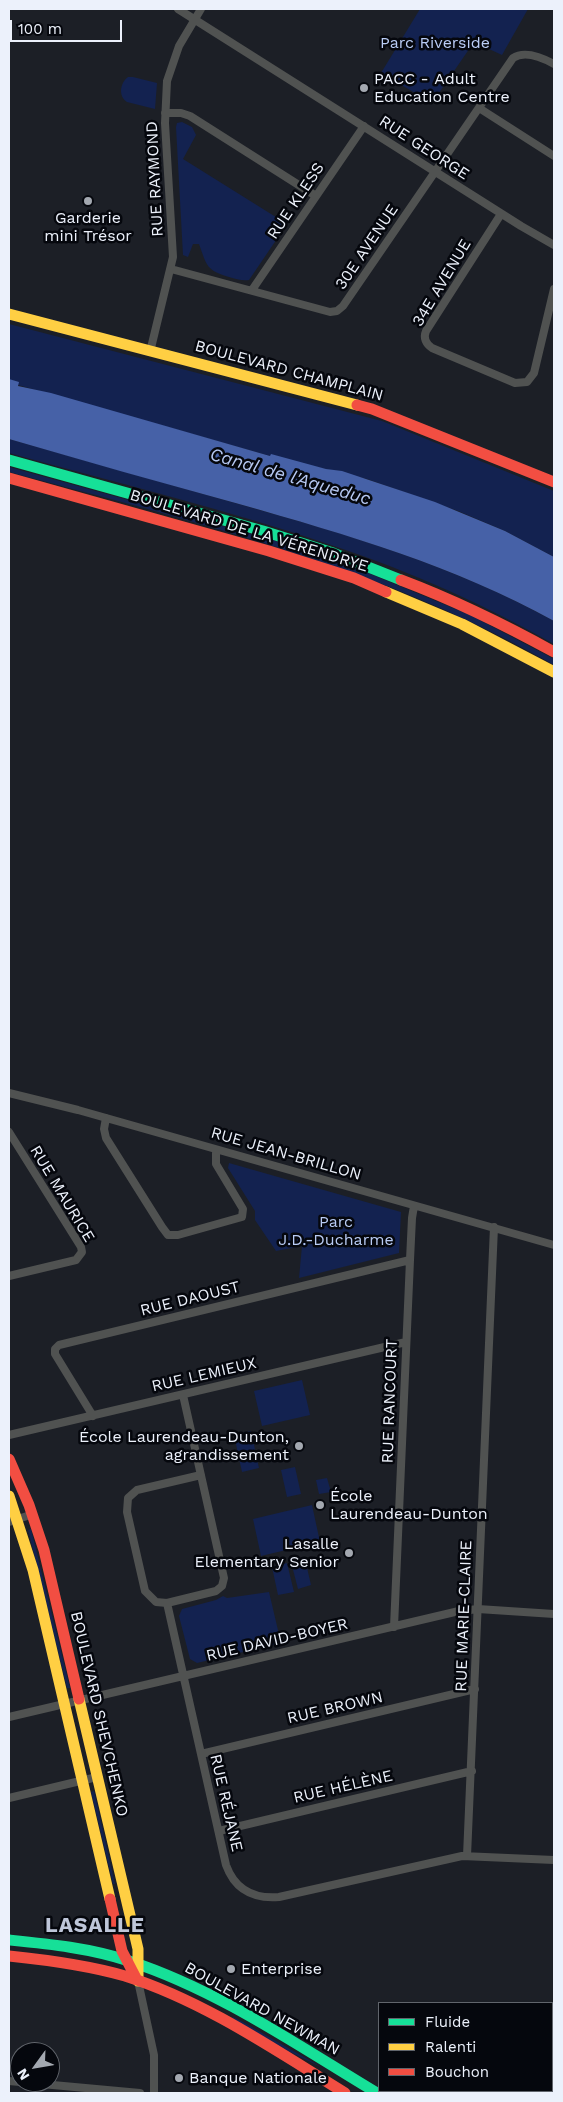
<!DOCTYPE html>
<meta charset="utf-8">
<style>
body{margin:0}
#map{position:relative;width:563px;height:2102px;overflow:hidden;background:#1c1f26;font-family:"Work Sans",sans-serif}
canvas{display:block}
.frame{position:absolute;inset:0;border:10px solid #ecf1fb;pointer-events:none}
.legend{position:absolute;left:378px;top:2002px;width:175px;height:90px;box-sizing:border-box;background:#05070d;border:1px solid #61656c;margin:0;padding:6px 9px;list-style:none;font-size:15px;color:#ecf1fb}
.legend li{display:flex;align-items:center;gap:10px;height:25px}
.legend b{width:25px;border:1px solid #61656c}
.north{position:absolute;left:10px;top:2042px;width:50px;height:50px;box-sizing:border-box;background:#05070d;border:1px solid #61656c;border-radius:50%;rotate:238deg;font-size:14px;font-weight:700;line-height:20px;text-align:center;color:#ecf1fb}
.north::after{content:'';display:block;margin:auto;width:18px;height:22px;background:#a3a8b0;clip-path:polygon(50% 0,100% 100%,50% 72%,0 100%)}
.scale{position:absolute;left:10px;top:20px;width:112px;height:22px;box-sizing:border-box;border:2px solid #ecf1fb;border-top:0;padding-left:6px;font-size:15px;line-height:18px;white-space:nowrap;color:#ecf1fb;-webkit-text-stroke:4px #05070d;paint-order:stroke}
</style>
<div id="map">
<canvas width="563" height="2102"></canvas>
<div class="frame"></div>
<ul class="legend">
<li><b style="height:6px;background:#16e098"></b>Fluide</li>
<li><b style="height:6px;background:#ffcf43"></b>Ralenti</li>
<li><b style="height:6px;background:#f24e42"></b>Bouchon</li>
</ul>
<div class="north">N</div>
<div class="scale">100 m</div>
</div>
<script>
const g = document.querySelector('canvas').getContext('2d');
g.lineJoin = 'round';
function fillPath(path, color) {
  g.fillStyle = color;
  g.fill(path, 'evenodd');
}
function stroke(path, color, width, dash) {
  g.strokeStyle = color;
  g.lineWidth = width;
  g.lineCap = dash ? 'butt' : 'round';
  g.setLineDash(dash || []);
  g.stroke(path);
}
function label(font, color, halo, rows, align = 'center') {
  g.font = font + ' "Work Sans",sans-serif';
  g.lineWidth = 5;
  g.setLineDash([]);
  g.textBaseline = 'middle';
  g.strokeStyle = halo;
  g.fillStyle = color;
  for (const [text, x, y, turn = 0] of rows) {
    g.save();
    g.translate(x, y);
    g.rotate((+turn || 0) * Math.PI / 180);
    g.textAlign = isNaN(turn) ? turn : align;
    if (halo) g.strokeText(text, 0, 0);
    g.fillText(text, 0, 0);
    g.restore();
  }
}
fillPath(new Path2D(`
 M 420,9 L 528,9 L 502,55 L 474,42 L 432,103 L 381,73 Z
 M 128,77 L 133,77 L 157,83 L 155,109 L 127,102 C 118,96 120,83 128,77 Z
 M 182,122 L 192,127 L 196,135 L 183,159 L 287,224 L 249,280 C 242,281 236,279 229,277 C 206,270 207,266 199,244 L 193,244 L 188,257 L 183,255 L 176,127 L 177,123 Z
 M 9,324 L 382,421 L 554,491 L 554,557 L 505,531 L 458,511 L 367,479 L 270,456 L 18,385 L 9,379 Z
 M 9,439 C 87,461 164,483 242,505 C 350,535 456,567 554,621 L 554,644 C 485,605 412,572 337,547 C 229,510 118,483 9,453 Z
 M 9,467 L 273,540 L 351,566 L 470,615 L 554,659 L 554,665 C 385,568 196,522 9,472 Z
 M 229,1163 L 401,1212 L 399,1253 L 299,1278 L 302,1246 L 276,1251 L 255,1220 L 255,1211 L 228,1168 Z
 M 302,1380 L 310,1415 L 262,1426 L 254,1391 Z
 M 251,1431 L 259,1468 L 242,1472 L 234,1435 Z
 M 295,1467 L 301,1494 L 287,1497 L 281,1470 Z
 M 327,1478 L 331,1492 L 319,1494 L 316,1480 Z
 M 312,1505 L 320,1542 L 261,1556 L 253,1519 Z
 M 31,1529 L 70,1688 L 67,1688 L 28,1530 Z
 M 305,1559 L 311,1585 L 298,1589 L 291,1562 Z
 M 287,1563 L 294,1592 L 278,1595 L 272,1567 Z
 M 269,1592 L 281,1643 L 197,1663 L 190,1659 L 179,1616 L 182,1609 L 216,1600 L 223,1596 L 227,1598 Z
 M 94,1791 L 115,1884 L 113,1884 L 91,1792 Z
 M 233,2017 L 243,2022 L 323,2068 L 290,2052 L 232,2018 Z`), '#132250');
fillPath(new Path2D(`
 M 9,379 L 19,382 L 18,386 L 51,393 L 270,456 L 271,454 L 326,469 L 342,471 L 435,502 L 505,531 L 554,557 L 554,621 C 455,566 348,535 239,504 C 162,483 85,461 9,439 Z`), '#4661a7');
stroke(new Path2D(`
 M 178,9 L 521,226 L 554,245
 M 479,108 L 554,156
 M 165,113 L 181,113 L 190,116 L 316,196
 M 501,214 L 426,331 C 423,338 426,344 432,348 L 515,383 L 527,382 L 534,373 L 554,289
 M 171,269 L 330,312 L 337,311 L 343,306 L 513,58 C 525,50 543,58 554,64
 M 252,290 L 364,126
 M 150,352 L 173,257 L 165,123 L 167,81 L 179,46 L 201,9
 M 9,1093 L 78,1110 L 554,1245
 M 106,1118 L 104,1129 L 106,1138 L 162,1227 L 168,1235 L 178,1235 L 242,1217 L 243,1209 L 216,1164 L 216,1150
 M 9,1132 L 81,1247 L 82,1252 L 76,1260 L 9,1276
 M 183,1395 L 224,1578 L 222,1586 L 216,1591 L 167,1603 L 156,1602 L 145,1591 L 127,1512 L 128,1498 L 137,1490 L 201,1475
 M 93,1416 L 55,1354 L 55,1349 L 59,1345 L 410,1260
 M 9,1435 L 406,1342
 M 9,1522 L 33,1514
 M 167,1603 L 226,1865 C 235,1890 254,1899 279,1897 L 462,1856 L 554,1860
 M 394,1627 L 410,1260 L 412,1218 L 414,1206
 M 9,1717 L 459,1611 L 478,1609 L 554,1614
 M 201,1754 L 475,1689
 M 9,1798 L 97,1777
 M 219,1831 L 472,1771
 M 467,1856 L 494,1227
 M 138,1981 L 154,2055 L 154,2093
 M 9,2081 L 140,2093`), '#505251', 8);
stroke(new Path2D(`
 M 9,460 L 263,531 L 333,553 L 401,580
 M 9,1940 C 49,1944 90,1948 129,1961 C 218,1990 297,2045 377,2093`), '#16e098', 11);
stroke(new Path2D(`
 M 9,314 L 357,405
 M 386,592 L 462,624 L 554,672
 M 9,1496 L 33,1570 L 110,1899
 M 79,1699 L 138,1949 L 138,1981`), '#ffcf43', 11);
stroke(new Path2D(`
 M 357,405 L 372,409 L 554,482
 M 9,478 L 269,551 L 354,578 L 386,592
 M 401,580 C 454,600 505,625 554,652
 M 9,1459 L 29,1505 L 44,1550 L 79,1699
 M 110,1899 L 122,1951 L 137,1980
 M 9,1956 C 48,1960 87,1965 125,1976 C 204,2001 275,2050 345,2093`), '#f24e42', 11);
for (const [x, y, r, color] of [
 [364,88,5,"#a3a8b0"],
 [88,201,5,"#a3a8b0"],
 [299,1446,5,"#a3a8b0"],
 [320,1505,5,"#a3a8b0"],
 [349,1553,5,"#a3a8b0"],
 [231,1969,5,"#a3a8b0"],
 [179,2078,5,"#a3a8b0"]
]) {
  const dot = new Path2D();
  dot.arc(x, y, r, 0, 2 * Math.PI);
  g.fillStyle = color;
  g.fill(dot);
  stroke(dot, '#05070d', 2);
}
label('16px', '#b9ccf5', '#05070d', [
 ["Parc Riverside",435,43],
 ["Parc",336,1222],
 ["J.D.-Ducharme",336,1240]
]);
label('16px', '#ecf1fb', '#05070d', [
 ["PACC - Adult",374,79],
 ["Education Centre",374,97],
 ["Garderie",88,218,"center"],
 ["mini Trésor",88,236,"center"],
 ["École Laurendeau-Dunton,",289,1437,"right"],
 ["agrandissement",289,1455,"right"],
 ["École",330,1496],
 ["Laurendeau-Dunton",330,1514],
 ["Lasalle",339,1544,"right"],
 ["Elementary Senior",339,1562,"right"],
 ["Enterprise",241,1969],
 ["Banque Nationale",189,2078]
], 'left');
label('16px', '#ecf1fb', '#05070d', [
 ["RUE GEORGE",424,148,33],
 ["RUE RAYMOND",155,179,-93],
 ["RUE KLESS",296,201,-56],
 ["30E AVENUE",367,247,-56],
 ["34E AVENUE",442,283,-59],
 ["BOULEVARD CHAMPLAIN",289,371,15],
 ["BOULEVARD DE LA VÉRENDRYE",249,531,17],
 ["RUE JEAN-BRILLON",286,1154,16],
 ["RUE MAURICE",62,1194,59],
 ["RUE DAOUST",190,1299,-14],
 ["RUE LEMIEUX",204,1375,-13],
 ["RUE RANCOURT",390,1401,-88],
 ["RUE MARIE-CLAIRE",464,1616,-88],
 ["RUE DAVID-BOYER",277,1640,-13],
 ["RUE BROWN",335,1708,-13],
 ["BOULEVARD SHEVCHENKO",99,1714,77],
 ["RUE HÉLÈNE",343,1787,-13],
 ["RUE RÉJANE",226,1803,77],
 ["BOULEVARD NEWMAN",262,2009,29]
]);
label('italic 18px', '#b7c9f3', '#05070d', [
 ["Canal de l'Aqueduc",290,477,16]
]);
g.letterSpacing = '1px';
label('bold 21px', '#bec6d9', '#05070d', [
 ["LASALLE",95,1926]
]);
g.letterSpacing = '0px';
</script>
